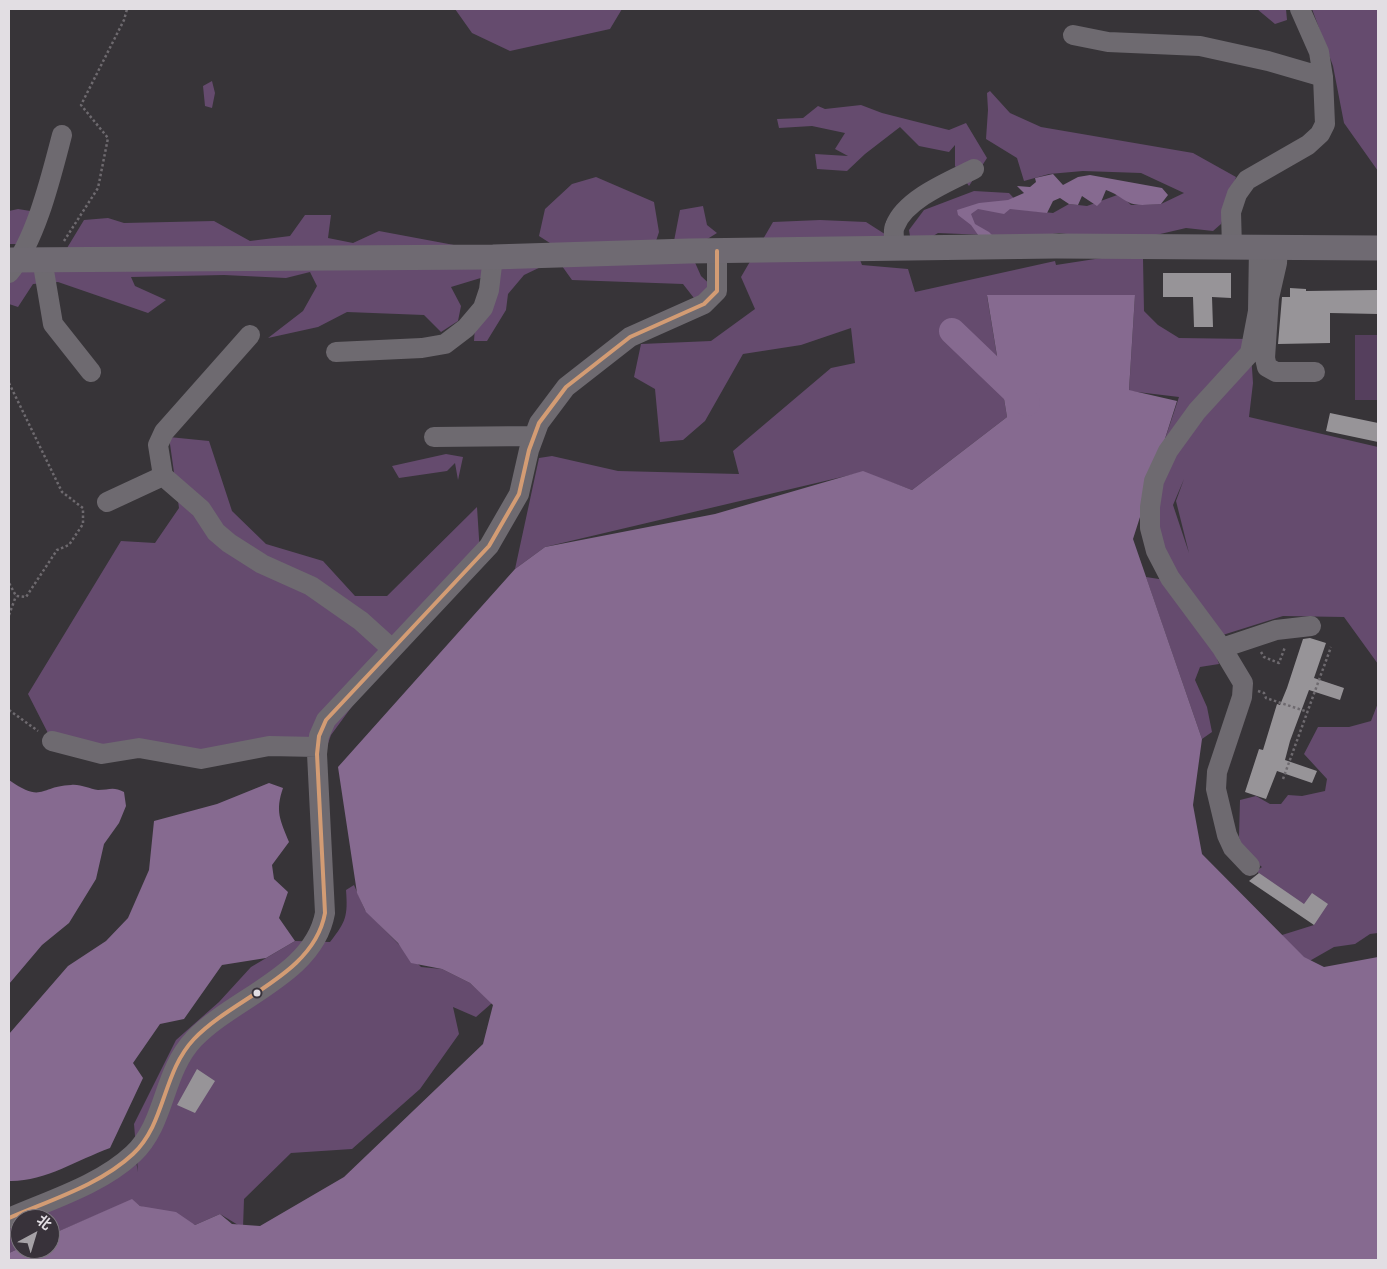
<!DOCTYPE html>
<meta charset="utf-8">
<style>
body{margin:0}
#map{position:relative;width:1387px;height:1269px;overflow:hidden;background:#373438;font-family:"Alegreya Sans","Noto Sans SC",sans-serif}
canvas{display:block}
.frame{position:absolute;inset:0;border:10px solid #e2dee3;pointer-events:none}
.north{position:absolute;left:10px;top:1209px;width:50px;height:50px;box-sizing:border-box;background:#38323a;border:1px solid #7c777e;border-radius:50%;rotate:39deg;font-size:14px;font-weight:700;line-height:20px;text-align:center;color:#e2dee3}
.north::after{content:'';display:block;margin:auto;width:18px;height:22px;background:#a6a2a7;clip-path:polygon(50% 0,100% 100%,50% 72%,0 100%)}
</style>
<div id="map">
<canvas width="1387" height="1269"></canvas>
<div class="frame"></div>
<div class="north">北</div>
</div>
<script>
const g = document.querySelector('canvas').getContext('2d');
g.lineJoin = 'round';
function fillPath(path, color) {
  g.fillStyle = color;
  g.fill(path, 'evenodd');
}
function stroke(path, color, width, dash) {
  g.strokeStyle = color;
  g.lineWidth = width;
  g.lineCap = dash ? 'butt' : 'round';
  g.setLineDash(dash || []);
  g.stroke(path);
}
fillPath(new Path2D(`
 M 1355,335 L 1378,335 L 1378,400 L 1355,400 Z`), '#553f5d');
fillPath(new Path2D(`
 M 455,9 L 622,9 L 610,29 L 510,51 L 472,33 Z
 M 1257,9 L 1286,9 L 1287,20 L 1275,24 Z
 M 1312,9 L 1377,9 L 1378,11 L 1378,171 L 1344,123 L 1333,66 Z
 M 212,81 L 215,93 L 212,108 L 205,106 L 203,86 Z
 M 990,91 L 1010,113 L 1041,127 L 1193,153 L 1236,177 L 1221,224 L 1213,231 L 1186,228 L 1126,242 L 1059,233 L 1033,237 L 938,233 L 912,249 L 909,230 L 924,210 L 974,191 L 1009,193 L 1025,210 L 1053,213 L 1069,204 L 1087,206 L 1120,194 L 1131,205 L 1161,204 L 1184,193 L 1141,173 L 1083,171 L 1049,174 L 1024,181 L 1017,158 L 986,139 L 988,110 L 987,93 Z
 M 861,105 L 882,113 L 949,130 L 966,123 L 987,158 L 969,186 L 955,166 L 955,145 L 949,152 L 919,146 L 900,127 L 865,154 L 847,171 L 817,169 L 815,154 L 848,156 L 835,149 L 845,133 L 812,126 L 779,128 L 777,119 L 803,118 L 818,106 L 825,109 Z
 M 596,177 L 654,202 L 659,232 L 655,244 L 553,245 L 539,236 L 545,209 L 572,184 Z
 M 703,206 L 707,225 L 717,233 L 696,246 L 674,241 L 680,210 Z
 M 18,209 L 43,213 L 17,244 L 9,244 L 9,211 Z
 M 305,215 L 331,215 L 328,238 L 353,243 L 379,231 L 454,245 L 482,265 L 484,277 L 451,287 L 461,306 L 458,321 L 441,332 L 424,315 L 347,312 L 318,327 L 268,338 L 303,311 L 317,286 L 310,272 L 286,278 L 224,275 L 131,277 L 135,286 L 166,300 L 148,313 L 58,282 L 33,284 L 18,307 L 9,304 L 9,282 L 23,268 L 64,253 L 84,220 L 108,218 L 124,223 L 214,221 L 250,241 L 290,236 Z
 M 820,220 L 866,222 L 891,238 L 856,249 L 862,265 L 908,269 L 915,292 L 1055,261 L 1056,265 L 1121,255 L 1143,259 L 1144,311 L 1158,325 L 1179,338 L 1250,339 L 1253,383 L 1249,417 L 1378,447 L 1378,664 L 1344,617 L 1283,616 L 1210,639 L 1219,664 L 1200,667 L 1195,680 L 1207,707 L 1212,732 L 1202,739 L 1146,577 L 1172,581 L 1150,523 L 1155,469 L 1179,397 L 1129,391 L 1135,295 L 987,296 L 1007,417 L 912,490 L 863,472 L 545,547 L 515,569 L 539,458 L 552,456 L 618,471 L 739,474 L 733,451 L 831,368 L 855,363 L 851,328 L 801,345 L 743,354 L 705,421 L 683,440 L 660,442 L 655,389 L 634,377 L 641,344 L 711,341 L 755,309 L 741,277 L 773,222 ZM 1184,479 L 1176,501 L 1189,553 L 1173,505 Z
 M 693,258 L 701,276 L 717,291 L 697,302 L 683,284 L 572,280 L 562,266 L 547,264 L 524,275 L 508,294 L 506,310 L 487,341 L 474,341 L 476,312 L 496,262 Z
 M 169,437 L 209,441 L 232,511 L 266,544 L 323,561 L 355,596 L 387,596 L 477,507 L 480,554 L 392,652 L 331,735 L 325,752 L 201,759 L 52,741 L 28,694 L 121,541 L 155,543 L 179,508 Z
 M 446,454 L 463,457 L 458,480 L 455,463 L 447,471 L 399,478 L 392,466 Z
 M 1378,703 L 1378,933 L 1370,934 L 1355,944 L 1334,947 L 1306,963 L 1282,950 L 1282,935 L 1314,925 L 1319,907 L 1289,902 L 1280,890 L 1256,871 L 1262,867 L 1244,853 L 1239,837 L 1240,800 L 1256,796 L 1270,804 L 1281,804 L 1288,795 L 1302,796 L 1325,791 L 1327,779 L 1304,754 L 1318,727 L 1349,727 L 1371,721 Z
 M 354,885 L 365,910 L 421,967 L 442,969 L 470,983 L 492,1003 L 476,1017 L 453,1007 L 459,1034 L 420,1089 L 352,1149 L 291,1153 L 244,1199 L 243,1228 L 220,1214 L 195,1225 L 140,1206 L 132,1200 L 50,1235 L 50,1219 L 20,1219 L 20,1248 L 9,1253 L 9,1212 L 135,1156 L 138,1172 L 134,1124 L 176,1040 L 219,1002 L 251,967 L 295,941 L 330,942 C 346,922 348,916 346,890 Z`), '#654b6e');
fillPath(new Path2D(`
 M 1053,174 L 1063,185 L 1078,177 L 1090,175 L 1162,188 L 1168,195 L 1161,204 C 1150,204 1137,207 1128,202 C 1119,197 1115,193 1106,190 L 1101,202 L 1097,206 L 1082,196 L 1078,205 L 1069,204 L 1060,198 L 1053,201 L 1047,213 L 1010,209 L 1004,214 L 978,209 L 971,214 L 975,224 L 989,232 L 996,239 L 981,239 L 971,225 L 958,215 L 957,210 L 979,203 L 1008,200 L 1024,193 L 1017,186 L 1030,187 L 1036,182 L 1035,178 Z
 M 987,295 L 1135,295 L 1129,390 L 1177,401 L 1133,539 L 1202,739 L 1193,805 L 1202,854 L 1304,957 L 1324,967 L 1378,957 L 1378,1260 L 9,1260 L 9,1253 L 20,1248 L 50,1249 L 50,1235 L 132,1199 L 140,1206 L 176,1212 L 195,1225 L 220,1214 L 232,1224 L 260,1226 L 344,1177 L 483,1044 L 493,1005 L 470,983 L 442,969 L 411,963 L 398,943 L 366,912 L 357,893 L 338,767 L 515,569 L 545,547 L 715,514 L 863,471 L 912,490 L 1007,417 Z
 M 9,780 C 43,804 40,786 71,785 C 81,784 89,789 98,790 C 109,790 113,786 124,792 L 126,806 L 119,823 L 104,844 L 96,879 L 69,923 L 42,945 L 9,984 Z
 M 269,783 L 283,788 C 275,811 280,820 289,842 L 272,865 L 274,879 L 288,892 L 279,918 L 295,941 L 266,958 L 222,965 L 184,1019 L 160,1024 L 133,1063 L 143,1078 L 110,1148 C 77,1160 44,1182 9,1181 L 9,1034 L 68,966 L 106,941 L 128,918 L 149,870 L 154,821 L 217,804 Z`), '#866a90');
stroke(new Path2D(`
 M 952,331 L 1027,403`), '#866a90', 26);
fillPath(new Path2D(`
 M 1163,273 L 1231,273 L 1231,298 L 1212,297 L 1213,327 L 1194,327 L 1193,297 L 1163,297 Z
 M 1290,288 L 1306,289 L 1306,291 L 1378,290 L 1378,314 L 1330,313 L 1330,343 L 1278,344 L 1282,297 L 1290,297 Z
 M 1330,413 L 1378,423 L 1378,442 L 1326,431 Z
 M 1310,638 L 1326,643 L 1314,678 L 1344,688 L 1340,700 L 1309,690 L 1290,741 L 1285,760 L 1317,771 L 1312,783 L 1277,771 L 1266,799 L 1245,792 L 1259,749 L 1263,750 L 1277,704 L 1280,705 L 1287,688 L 1303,639 Z
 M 1259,873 L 1304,904 L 1312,893 L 1328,904 L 1314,925 L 1249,881 Z
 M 197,1069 L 215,1081 L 195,1113 L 177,1105 Z`), '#979498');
stroke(new Path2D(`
 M 64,241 L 98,188 L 108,138 L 81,105 L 124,20 L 127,9
 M 9,383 L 62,492 L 83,508 L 83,524 L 69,545 L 57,550 L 26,597 L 16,596 L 9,583
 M 9,615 L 16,596
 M 1261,652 L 1264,657 L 1279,663 L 1285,647
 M 1258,691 L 1264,693 L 1266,698 L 1308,712
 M 9,710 L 38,731
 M 1283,779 L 1331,647`), '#6e6a6f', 2.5, [2.5, 2.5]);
stroke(new Path2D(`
 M 1073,35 L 1108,42 L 1200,46 L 1268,61 L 1323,77
 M 1278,247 L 1277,263 L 1269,298 L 1265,358 L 1267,367 L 1276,372 L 1315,372
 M 1232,248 L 1231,212 L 1237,194 L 1247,180 L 1308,145 L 1320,134 L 1325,124 L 1323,77 L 1319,52 L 1300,9
 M 895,249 C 895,242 892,232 895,226 C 905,199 950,181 974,169
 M 42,259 L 53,324 L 91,372
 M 9,273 C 36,240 51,177 62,135
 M 336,352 L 422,348 L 445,344 L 466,328 L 483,308 L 489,290 L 493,257
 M 434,437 L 533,436
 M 163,476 L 158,445 L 164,432 L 250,335
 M 107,502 L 163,476 L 201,509 L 216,532 L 229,543 L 262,564 L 311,586 L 361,621 L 392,649
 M 1222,648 L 1276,630 L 1311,626
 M 52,741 L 102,754 L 139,748 L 201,759 L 269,746 L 317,747
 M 1250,866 L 1233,848 L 1227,835 L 1216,789 L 1217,772 L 1242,697 L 1243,683 L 1222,648 L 1170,578 L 1156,551 L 1150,528 L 1150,507 L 1154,481 L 1168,451 L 1197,411 L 1250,353 L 1258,311 L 1259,247
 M 9,1218 C 50,1200 100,1185 133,1154 C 166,1123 162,1073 194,1039 C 234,997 314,975 325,913 L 317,754 L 319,736 L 326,720 L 489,546 L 519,494 L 529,450 L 539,423 L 566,387 L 630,337 L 704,304 L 717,291 L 717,251`), '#6e6a70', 20);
stroke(new Path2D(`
 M 9,260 L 493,257 L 689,251 L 1056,246 L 1378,248`), '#6f6a72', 25);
stroke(new Path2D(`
 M 9,1218 C 50,1200 100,1185 133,1154 C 166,1123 162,1073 194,1039 C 234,997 314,975 325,913 L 317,754 L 319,736 L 326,720 L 489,546 L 519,494 L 529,450 L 539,423 L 566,387 L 630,337 L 704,304 L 717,291 L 717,251`), '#d39c74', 4);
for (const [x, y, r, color] of [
 [257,993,4.5,"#e2dee3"]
]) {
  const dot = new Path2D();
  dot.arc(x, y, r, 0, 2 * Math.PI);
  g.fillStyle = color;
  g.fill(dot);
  stroke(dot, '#38323a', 2);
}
</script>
